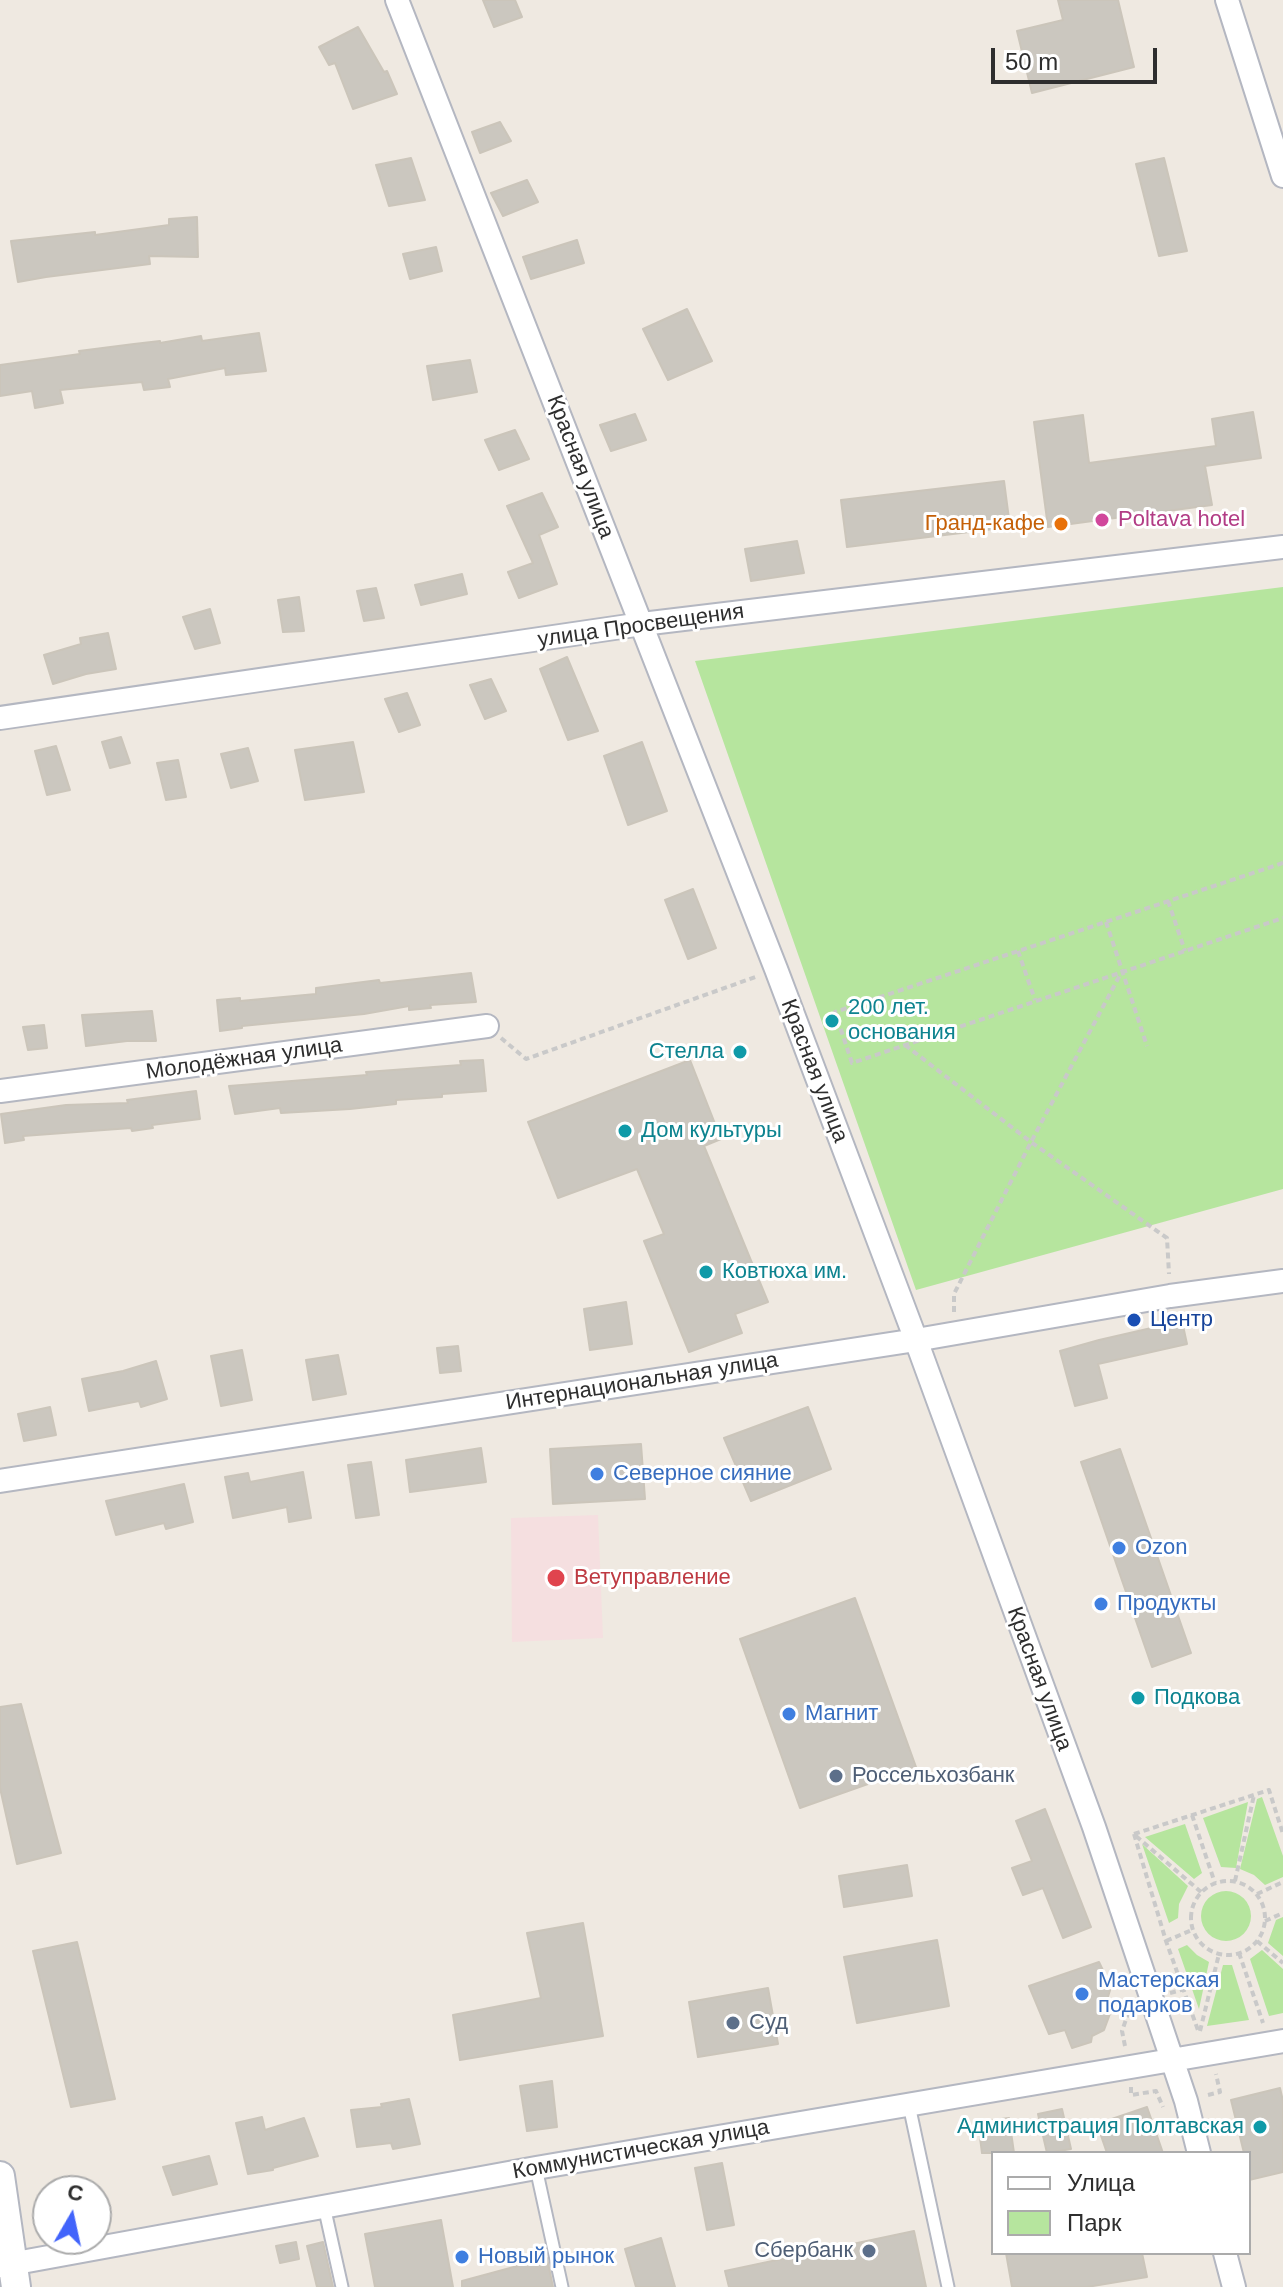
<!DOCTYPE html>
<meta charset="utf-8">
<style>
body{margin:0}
#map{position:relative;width:1283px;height:2287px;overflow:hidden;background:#efe9e1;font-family:Arial,sans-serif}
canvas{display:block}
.legend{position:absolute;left:991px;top:2151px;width:260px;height:104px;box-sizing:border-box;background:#fff;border:2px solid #ababab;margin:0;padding:10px 14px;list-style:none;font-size:24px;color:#2e2e2e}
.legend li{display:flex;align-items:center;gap:16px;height:40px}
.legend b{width:40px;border:2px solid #ababab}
.north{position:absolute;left:32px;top:2175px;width:80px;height:80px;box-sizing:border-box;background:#fff;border:2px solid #ababab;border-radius:50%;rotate:9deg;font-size:22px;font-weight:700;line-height:32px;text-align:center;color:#2e2e2e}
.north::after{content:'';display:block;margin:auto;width:28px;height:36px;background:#4264fb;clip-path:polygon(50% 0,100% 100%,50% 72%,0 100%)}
.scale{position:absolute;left:991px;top:48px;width:166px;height:36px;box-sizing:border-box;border:4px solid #2e2e2e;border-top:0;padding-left:10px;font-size:24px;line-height:28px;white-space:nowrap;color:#2e2e2e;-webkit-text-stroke:6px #fff;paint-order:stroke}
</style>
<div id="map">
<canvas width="1283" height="2287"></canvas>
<ul class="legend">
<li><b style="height:10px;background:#fff"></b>Улица</li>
<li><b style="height:22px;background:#b6e59e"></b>Парк</li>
</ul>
<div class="north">С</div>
<div class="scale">50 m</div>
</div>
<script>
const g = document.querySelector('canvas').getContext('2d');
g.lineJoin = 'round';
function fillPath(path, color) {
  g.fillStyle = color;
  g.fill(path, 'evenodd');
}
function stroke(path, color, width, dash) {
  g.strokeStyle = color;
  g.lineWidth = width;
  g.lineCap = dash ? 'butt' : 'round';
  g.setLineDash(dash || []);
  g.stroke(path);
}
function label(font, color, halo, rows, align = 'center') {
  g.font = font + ' Arial,sans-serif';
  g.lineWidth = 6;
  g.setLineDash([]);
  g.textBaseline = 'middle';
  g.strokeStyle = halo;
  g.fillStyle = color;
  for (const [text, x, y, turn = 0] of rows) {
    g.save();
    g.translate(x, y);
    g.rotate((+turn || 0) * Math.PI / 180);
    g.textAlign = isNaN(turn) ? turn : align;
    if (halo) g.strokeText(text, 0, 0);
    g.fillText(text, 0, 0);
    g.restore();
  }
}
fillPath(new Path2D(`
 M 598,1515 L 603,1638 L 512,1642 L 511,1518 Z`), '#f5dfe0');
fillPath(new Path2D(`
 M 1283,587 L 1283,1189 L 916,1290 L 695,661 Z
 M 1262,1797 L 1283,1856 L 1283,1877 L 1265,1885 L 1254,1875 L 1240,1869 L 1257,1799 Z
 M 1248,1802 L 1236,1868 L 1221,1867 L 1203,1818 Z
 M 1185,1824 L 1202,1873 L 1194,1879 L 1145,1837 Z
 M 1142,1844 L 1188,1886 L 1179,1904 L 1178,1918 L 1169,1923 Z
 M1201 1916a25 25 0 1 1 50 0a25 25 0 1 1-50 0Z
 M 1283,1917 L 1283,1956 L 1268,1943 L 1276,1920 Z
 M 1187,1945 L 1197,1955 L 1209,1962 L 1199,2009 L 1178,1949 Z
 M 1262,1950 L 1283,1969 L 1283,2013 L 1269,2016 L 1250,1959 Z
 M 1223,1965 L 1232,1965 L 1249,2020 L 1207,2026 Z`), '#b6e59e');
const building = new Path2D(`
 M 483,0 L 515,0 L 522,17 L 494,27 Z
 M 1058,0 L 1118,0 L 1134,67 L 1032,93 L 1017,31 L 1063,20 Z
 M 358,27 L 384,72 L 387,71 L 397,94 L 353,109 L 335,63 L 329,65 L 319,47 Z
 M 500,122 L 511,141 L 480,153 L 472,132 Z
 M 411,158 L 425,200 L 389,206 L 376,165 Z
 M 1164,158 L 1187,251 L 1159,256 L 1136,164 Z
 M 527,180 L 538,202 L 503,216 L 491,193 Z
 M 197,217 L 198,257 L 149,256 L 150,264 L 46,277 L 18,282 L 11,241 L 95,232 L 95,235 L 169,225 L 169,219 Z
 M 577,240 L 584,263 L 531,279 L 523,257 Z
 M 436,247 L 442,271 L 410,279 L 403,254 Z
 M 687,309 L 712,361 L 668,380 L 643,329 Z
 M 259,333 L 266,371 L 226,375 L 225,368 L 168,379 L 170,387 L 144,390 L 142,382 L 60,390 L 63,403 L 35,408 L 32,391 L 0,396 L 0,365 L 80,354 L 79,351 L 134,344 L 160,341 L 160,343 L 201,336 L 202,341 Z
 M 470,360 L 477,392 L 433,400 L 427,366 Z
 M 1253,412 L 1261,458 L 1205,466 L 1212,505 L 1048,527 L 1034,422 L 1083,415 L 1089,463 L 1216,446 L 1212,419 Z
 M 635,414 L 646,440 L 611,451 L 600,425 Z
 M 515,430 L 529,459 L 499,470 L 485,440 Z
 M 1004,481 L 1010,527 L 847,547 L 841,500 Z
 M 542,493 L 558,527 L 539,535 L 557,584 L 519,598 L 508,572 L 533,563 L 507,506 Z
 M 797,541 L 804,573 L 751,581 L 745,549 Z
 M 462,574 L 467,594 L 421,605 L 415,585 Z
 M 376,588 L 384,618 L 364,621 L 357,591 Z
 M 299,597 L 304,631 L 283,632 L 278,600 Z
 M 210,609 L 220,643 L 195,649 L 183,617 Z
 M 108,633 L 116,669 L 86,674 L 53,684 L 44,655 L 81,644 L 80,638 Z
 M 567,657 L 598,731 L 568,740 L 540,669 Z
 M 491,679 L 506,711 L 485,719 L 470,685 Z
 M 407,693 L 420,725 L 399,732 L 385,699 Z
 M 121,737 L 130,763 L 110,768 L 102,742 Z
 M 353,742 L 364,792 L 305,800 L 295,750 Z
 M 642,742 L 667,811 L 628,825 L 604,756 Z
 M 56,746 L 70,790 L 47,795 L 35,751 Z
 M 248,748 L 258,781 L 231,788 L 221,754 Z
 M 178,760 L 186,797 L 166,800 L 157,763 Z
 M 693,889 L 716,948 L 688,959 L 665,900 Z
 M 471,973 L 476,1002 L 430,1005 L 431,1008 L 409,1010 L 409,1006 L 364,1014 L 242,1026 L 242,1028 L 220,1031 L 217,1000 L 240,998 L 240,1001 L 316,994 L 316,988 L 379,980 L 380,983 Z
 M 152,1011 L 156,1041 L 127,1041 L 86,1046 L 82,1015 Z
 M 44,1025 L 47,1048 L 28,1050 L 23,1027 Z
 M 483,1060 L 486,1091 L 442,1094 L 442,1097 L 396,1100 L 396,1104 L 350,1109 L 281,1113 L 280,1108 L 235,1114 L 229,1086 L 367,1075 L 366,1072 L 461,1065 L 460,1061 Z
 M 690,1060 L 721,1139 L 704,1146 L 768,1302 L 735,1314 L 742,1333 L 689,1352 L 644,1241 L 664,1234 L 637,1169 L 558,1198 L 528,1122 Z
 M 196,1091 L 200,1119 L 152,1125 L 153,1128 L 132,1131 L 131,1128 L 23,1136 L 24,1140 L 5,1143 L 1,1114 L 66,1105 L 128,1103 L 127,1100 Z
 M 626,1302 L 632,1344 L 590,1350 L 584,1309 Z
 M 1182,1321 L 1187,1344 L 1098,1364 L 1107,1398 L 1075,1406 L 1060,1351 L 1099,1340 Z
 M 458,1346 L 461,1371 L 440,1373 L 437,1348 Z
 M 242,1350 L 252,1400 L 221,1406 L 211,1356 Z
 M 338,1355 L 346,1394 L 313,1400 L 306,1360 Z
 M 156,1361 L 167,1399 L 141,1407 L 139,1401 L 89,1411 L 82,1379 L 123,1371 Z
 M 50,1407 L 56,1435 L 24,1441 L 18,1414 Z
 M 808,1407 L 831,1469 L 751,1501 L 724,1438 Z
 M 641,1444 L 645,1499 L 553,1504 L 550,1449 Z
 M 481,1448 L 486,1482 L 410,1492 L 406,1460 Z
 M 1120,1449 L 1191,1653 L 1152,1667 L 1081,1462 Z
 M 371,1462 L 379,1515 L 356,1518 L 348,1465 Z
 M 303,1472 L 311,1518 L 289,1522 L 287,1507 L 233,1518 L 225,1477 L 248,1473 L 250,1482 Z
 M 184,1484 L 193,1522 L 166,1529 L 164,1523 L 116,1535 L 106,1501 Z
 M 855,1598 L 916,1767 L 800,1808 L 740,1639 Z
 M 21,1704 L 61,1853 L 17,1864 L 0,1788 L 0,1707 Z
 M 1045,1809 L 1091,1927 L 1063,1938 L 1043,1888 L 1023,1895 L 1012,1868 L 1032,1861 L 1016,1821 Z
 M 907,1865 L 912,1896 L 844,1907 L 839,1876 Z
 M 583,1923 L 603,2036 L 460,2060 L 453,2015 L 541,1998 L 527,1933 Z
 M 937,1940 L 949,2006 L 857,2023 L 844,1957 Z
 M 77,1942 L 115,2099 L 71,2107 L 33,1951 Z
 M 1099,1962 L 1111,1987 L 1107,2000 L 1114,2003 L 1104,2030 L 1092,2036 L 1091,2042 L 1072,2048 L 1065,2030 L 1049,2034 L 1029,1986 Z
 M 768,1988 L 778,2044 L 698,2057 L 689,2002 Z
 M 552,2081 L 557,2127 L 527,2131 L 520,2086 Z
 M 1280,2088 L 1283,2101 L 1283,2172 L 1249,2180 L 1249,2153 L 1244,2153 L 1231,2100 Z
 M 409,2099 L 420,2144 L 393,2149 L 391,2143 L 357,2147 L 351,2110 L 382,2107 L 381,2104 Z
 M 1147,2107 L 1163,2153 L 1107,2153 L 1097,2124 Z
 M 1062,2109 L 1071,2149 L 1047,2153 L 1038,2114 Z
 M 262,2117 L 265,2130 L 304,2118 L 318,2156 L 273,2168 L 273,2170 L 248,2174 L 236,2123 Z
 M 1009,2118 L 1014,2153 L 982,2153 L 978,2122 Z
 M 209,2156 L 217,2184 L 173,2195 L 163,2167 Z
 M 722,2163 L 734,2225 L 707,2230 L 695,2168 Z
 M 441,2220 L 453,2287 L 375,2287 L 365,2234 Z
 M 914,2231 L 926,2287 L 729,2287 L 725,2271 Z
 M 661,2238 L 675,2287 L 636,2287 L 625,2249 Z
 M 296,2242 L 299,2259 L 280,2263 L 276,2246 Z
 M 323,2242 L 333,2287 L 317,2287 L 307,2246 Z
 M 1006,2253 L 1142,2253 L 1147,2277 L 1087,2287 L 1012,2287 Z
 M 547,2258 L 553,2287 L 462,2287 L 462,2281 Z`);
fillPath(building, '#cbc7bf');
stroke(building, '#cbc5ba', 2);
const service = new Path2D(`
 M 909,2105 L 948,2287
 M 536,2168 L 562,2287
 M 324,2206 L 342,2287`);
const minor = new Path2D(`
 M 397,0 L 776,969 L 916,1340 L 1094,1827 L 1186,2101 L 1199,2153
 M 1227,0 L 1283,176
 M 0,718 L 642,624 L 1283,547
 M 0,1091 L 487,1026
 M 0,1481 L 916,1340 L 1170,1296 L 1283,1281
 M 1225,2253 L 1234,2287
 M 0,2266 L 536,2168 L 1283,2041`);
const tertiary = new Path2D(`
 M 0,2176 L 16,2287`);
stroke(service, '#b4b7c1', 15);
stroke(minor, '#b4b7c1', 26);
stroke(tertiary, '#b4b7c1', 32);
stroke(new Path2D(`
 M 1283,863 L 835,1012 L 852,1063 L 1283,918
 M 1168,901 L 1185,951
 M 1106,922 L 1147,1046
 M 1018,951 L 1035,1000
 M 501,1038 L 526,1059 L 758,976
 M 905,1045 L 1031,1142 L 1167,1238 L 1169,1274
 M 954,1312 L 954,1294 L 1031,1142 L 1121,973
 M 1192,1815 L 1215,1883
 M 1134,1834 L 1166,1941 L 1199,2033
 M 1134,1834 L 1269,1790 L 1283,1834
 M 1136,1836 L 1201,1892
 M1191 1918a37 37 0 1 1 74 0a37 37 0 1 1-74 0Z
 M 1235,1881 L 1254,1795
 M 1257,1894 L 1283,1882
 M 1265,1921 L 1283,1913
 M 1166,1941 L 1192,1930
 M 1257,1941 L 1283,1963
 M 1239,1953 L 1263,2023
 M 1170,1993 L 1185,1989
 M 1200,2031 L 1219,1954
 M 1125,2046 L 1122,2031 L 1131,2005
 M 1131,2087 L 1131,2095 L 1156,2091 L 1163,2107
 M 1208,2095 L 1220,2092 L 1216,2074`), '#c9c9c9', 4, [6, 4]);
stroke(service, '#fff', 11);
stroke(minor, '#fff', 22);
stroke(tertiary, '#fff', 28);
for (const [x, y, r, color] of [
 [1102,520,8,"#d1479c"],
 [1061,524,8,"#e8710a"],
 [832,1021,8,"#0f9aa8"],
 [740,1052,8,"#0f9aa8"],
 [625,1131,8,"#0f9aa8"],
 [706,1272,8,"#0f9aa8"],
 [1134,1320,8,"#1a4fb4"],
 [597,1474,8,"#3f7fe0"],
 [1119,1548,8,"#3f7fe0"],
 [556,1578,10,"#e0444e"],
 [1101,1604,8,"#3f7fe0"],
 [1138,1698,8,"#0f9aa8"],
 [789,1714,8,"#3f7fe0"],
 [836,1776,8,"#5c6f8a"],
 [1082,1994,8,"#3f7fe0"],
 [733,2023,8,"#5c6f8a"],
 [1260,2127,8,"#0f9aa8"],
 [869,2251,8,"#5c6f8a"],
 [462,2257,8,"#3f7fe0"]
]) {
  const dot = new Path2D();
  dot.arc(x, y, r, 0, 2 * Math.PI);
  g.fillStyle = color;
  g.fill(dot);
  stroke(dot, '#fff', 3);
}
label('22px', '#2e2e2e', '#fff', [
 ["Красная улица",580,467,69],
 ["улица Просвещения",641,626,-8],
 ["Молодёжная улица",244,1059,-8],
 ["Красная улица",814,1071,69],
 ["Интернациональная улица",642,1382,-9],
 ["Красная улица",1039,1679,70],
 ["Коммунистическая улица",641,2150,-10]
]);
label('22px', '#b23c85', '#fff', [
 ["Poltava hotel",1118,520]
], 'left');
label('22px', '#c56008', '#fff', [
 ["Гранд-кафе",1045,524]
], 'right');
label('22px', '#0d838f', '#fff', [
 ["200 лет.",848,1008],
 ["основания",848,1033],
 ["Стелла",724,1052,"right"],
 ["Дом культуры",641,1131],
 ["Ковтюха им.",722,1272],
 ["Подкова",1154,1698],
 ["Администрация Полтавская",1244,2127,"right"]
], 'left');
label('22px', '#164399', '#fff', [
 ["Центр",1150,1320]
], 'left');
label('22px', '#366cbe', '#fff', [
 ["Северное сияние",613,1474],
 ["Ozon",1135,1548],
 ["Продукты",1117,1604],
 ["Магнит",805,1714],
 ["Мастерская",1098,1981],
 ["подарков",1098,2006],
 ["Новый рынок",478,2257]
], 'left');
label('22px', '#be3a42', '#fff', [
 ["Ветуправление",574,1578]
], 'left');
label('22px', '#4e5e75', '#fff', [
 ["Россельхозбанк",852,1776],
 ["Суд",749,2023],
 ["Сбербанк",853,2251,"right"]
], 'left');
</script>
